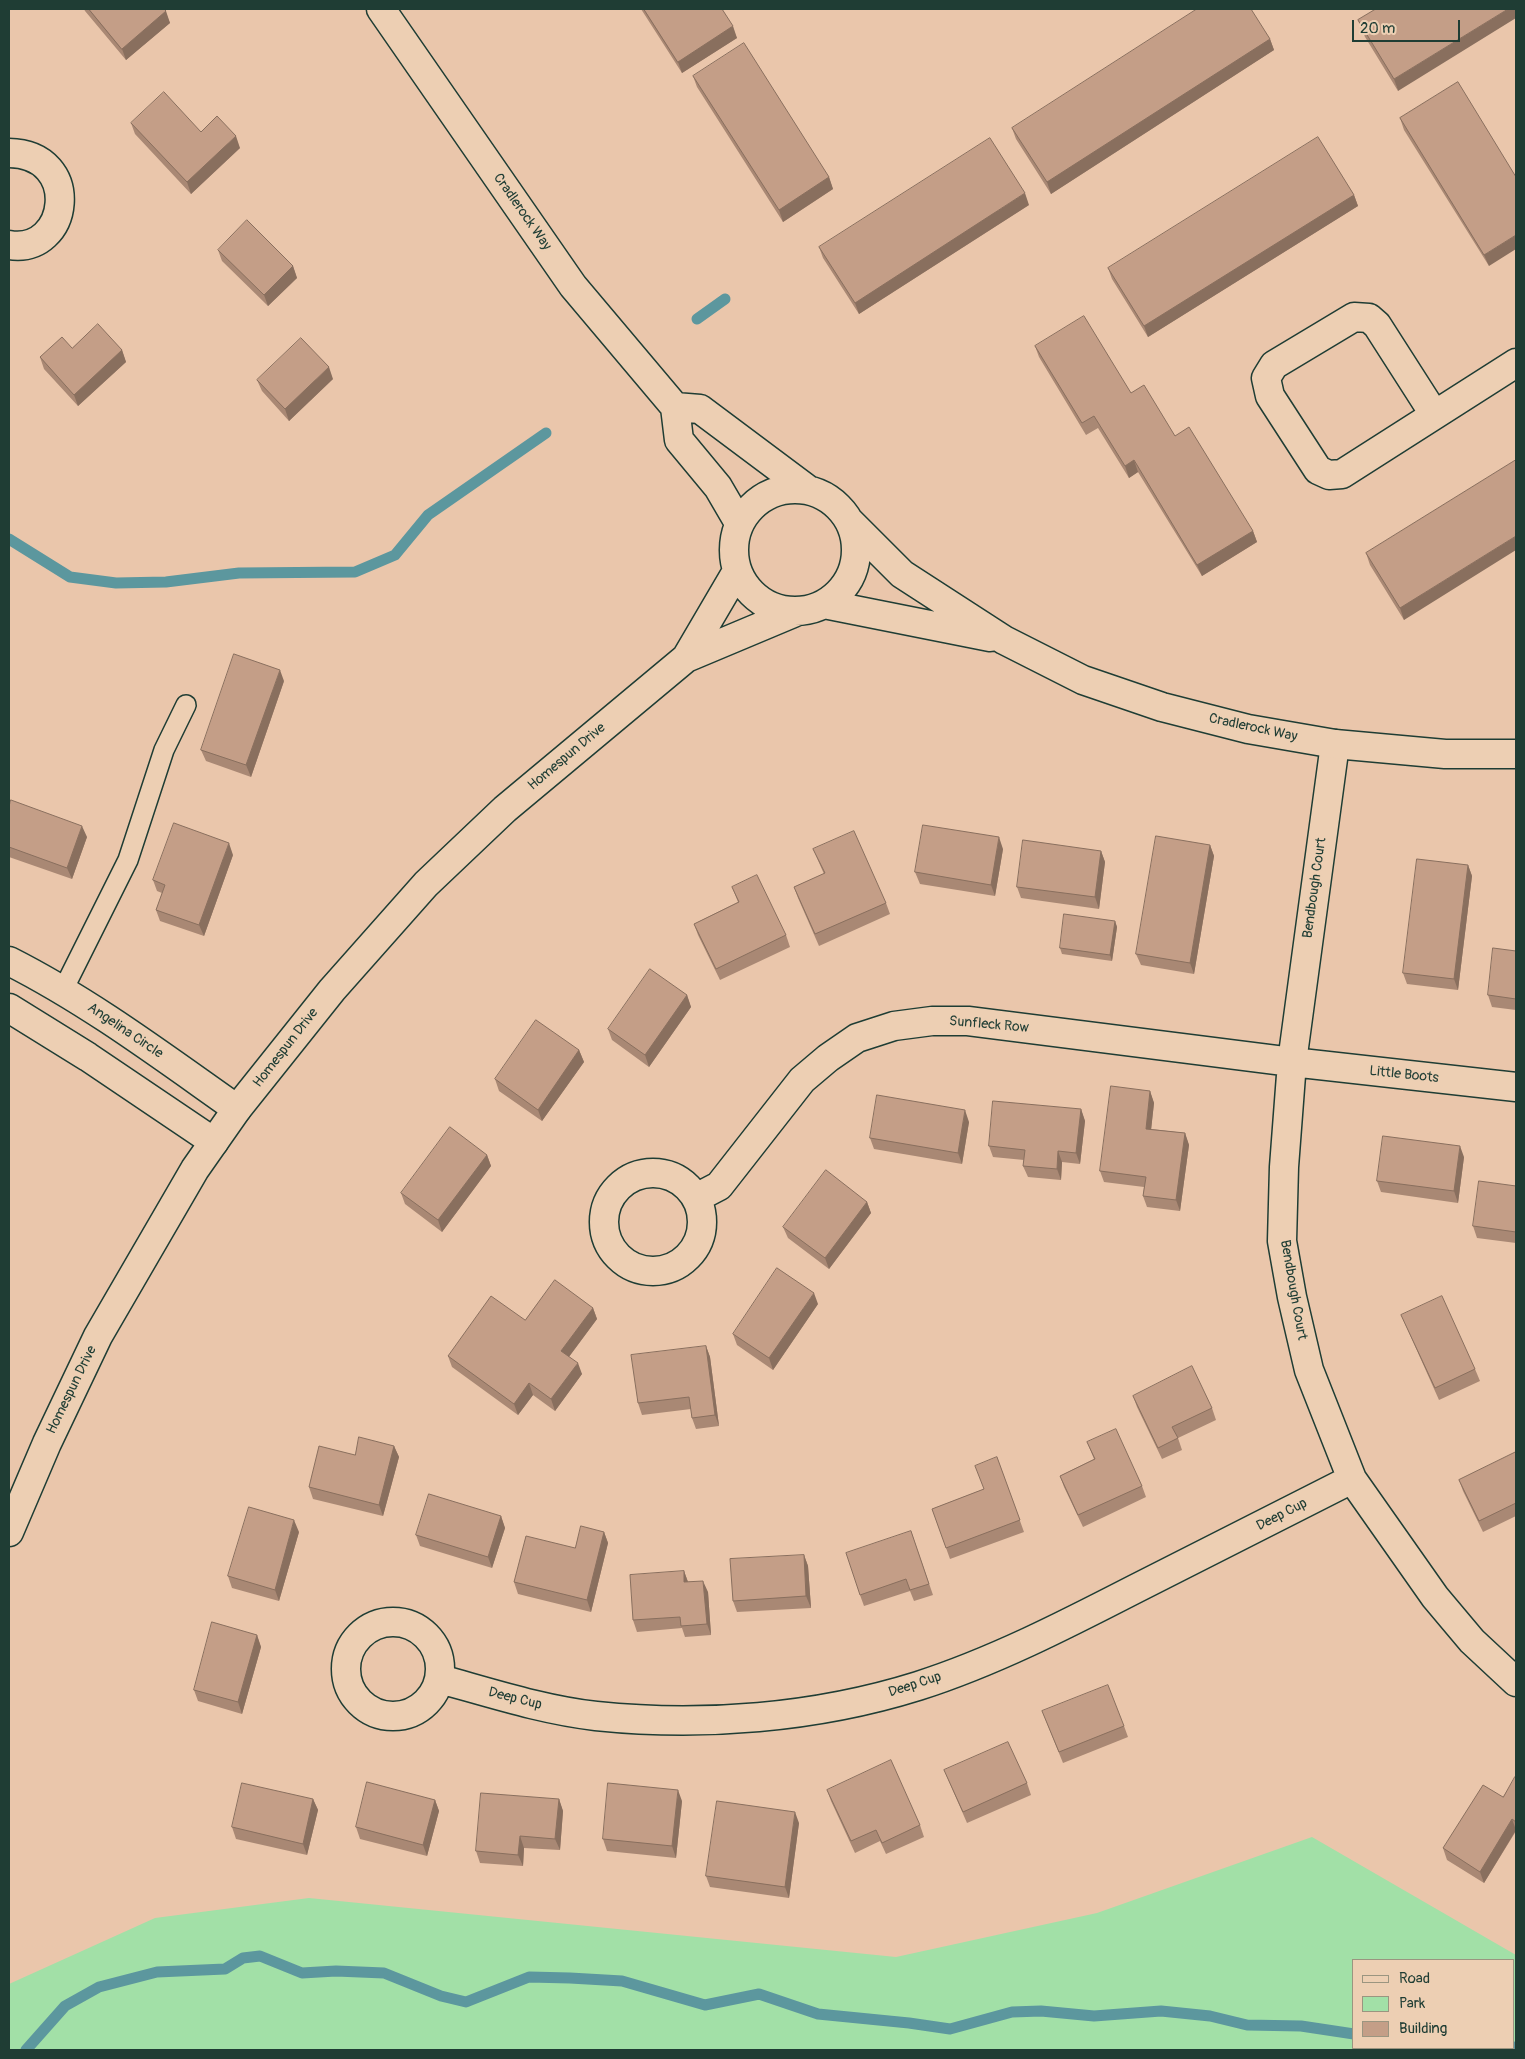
<!DOCTYPE html>
<style>
body{margin:0}
#map{position:relative;width:1525px;height:2059px;overflow:hidden;background:#eac6ab;font-family:Pangolin,sans-serif}
canvas{display:block}
.frame{position:absolute;inset:0;border:10px solid #1f3d34;pointer-events:none}
.legend{position:absolute;left:1352px;top:1959px;width:162px;height:90px;box-sizing:border-box;background:#edcfb3;border:1px solid #9b9580;margin:0;padding:6px 9px;list-style:none;font-size:15px;color:#1f3d34}
.legend li{display:flex;align-items:center;gap:10px;height:25px}
.legend b{width:25px;border:1px solid #9b9580}
.scale{position:absolute;left:1352px;top:20px;width:108px;height:22px;box-sizing:border-box;border:2px solid #1f3d34;border-top:0;padding-left:6px;font-size:15px;line-height:18px;white-space:nowrap;color:#1f3d34;-webkit-text-stroke:4px #edcfb3;paint-order:stroke}
</style>
<div id="map">
<canvas width="1525" height="2059"></canvas>
<div class="frame"></div>
<ul class="legend">
<li><b style="height:6px;background:#edcfb3"></b>Road</li>
<li><b style="height:14px;background:#a2e0a7"></b>Park</li>
<li><b style="height:14px;background:#c49e87"></b>Building</li>
</ul>
<div class="scale">20 m</div>
</div>
<script>
const g = document.querySelector('canvas').getContext('2d');
g.lineJoin = 'round';
function fillPath(path, color) {
  g.fillStyle = color;
  g.fill(path, 'evenodd');
}
function stroke(path, color, width, dash) {
  g.strokeStyle = color;
  g.lineWidth = width;
  g.lineCap = dash ? 'butt' : 'round';
  g.setLineDash(dash || []);
  g.stroke(path);
}
function label(font, color, halo, rows, align = 'center') {
  g.font = font + ' Pangolin,sans-serif';
  g.lineWidth = 4;
  g.setLineDash([]);
  g.textBaseline = 'middle';
  g.strokeStyle = halo;
  g.fillStyle = color;
  for (const [text, x, y, turn = 0] of rows) {
    g.save();
    g.translate(x, y);
    g.rotate((+turn || 0) * Math.PI / 180);
    g.textAlign = isNaN(turn) ? turn : align;
    if (halo) g.strokeText(text, 0, 0);
    g.fillText(text, 0, 0);
    g.restore();
  }
}
fillPath(new Path2D(`
 M 1312,1837 L 1516,1955 L 1516,2050 L 9,2050 L 9,1984 L 155,1918 L 309,1898 L 896,1957 L 1097,1913 ZM 1354,1960 L 1514,1960 L 1514,2048 L 1354,2048 Z`), '#a2e0a7');
stroke(new Path2D(`
 M 697,319 L 725,299
 M 9,539 L 70,577 L 116,583 L 166,582 L 239,573 L 355,572 L 395,555 L 428,515 L 546,433
 M 1514,2047 L 1516,2048
 M 26,2050 L 65,2006 L 99,1987 L 157,1972 L 225,1969 L 243,1958 L 260,1956 L 302,1973 L 336,1971 L 384,1973 L 441,1996 L 466,2002 L 529,1977 L 570,1978 L 622,1981 L 705,2005 L 759,1994 L 818,2014 L 909,2023 L 950,2029 L 1012,2012 L 1041,2011 L 1094,2016 L 1161,2011 L 1210,2016 L 1247,2025 L 1301,2026 L 1354,2034`), '#5c979e', 11);
const lane = new Path2D(`
 M 63,990 L 128,860 L 164,750 L 186,705`);
const street = new Path2D(`
 M 9,153 C 83,154 70,255 9,245
 M 1434,414 L 1377,325 L 1369,318 L 1354,317 L 1274,365 L 1266,378 L 1270,396 L 1318,470 L 1329,475 L 1342,474 L 1516,363
 M 1335,744 L 1292,1062 L 1284,1167 L 1282,1241 L 1292,1297 L 1309,1370 L 1352,1479 L 1435,1597 L 1472,1641 L 1516,1682
 M 9,961 C 90,1002 163,1057 237,1109
 M 9,1008 L 88,1057 L 214,1142
 M604 1222a49 49 0 1 1 98 0a49 49 0 1 1-98 0Z
 M 696,1198 L 719,1186 L 802,1080 L 828,1058 L 857,1038 L 894,1026 L 932,1021 L 968,1021 L 1292,1062 L 1516,1087
 M346 1669a47 47 0 1 1 94 0a47 47 0 1 1-94 0Z
 M 440,1679 C 491,1693 543,1710 596,1716 C 702,1727 816,1718 918,1686 C 993,1662 1065,1625 1135,1589 C 1207,1553 1279,1516 1352,1479`);
const secondary = new Path2D(`
 M 381,9 L 573,286 L 675,407 L 679,440 L 718,487 L 739,523
 M 675,407 L 700,409 L 807,489
 M734 550a61 61 0 1 1 122 0a61 61 0 1 1-122 0Z
 M 850,522 L 902,574 L 1004,640 L 1083,680 L 1162,707 L 1248,729 L 1335,744 L 1445,754 L 1516,754
 M 824,604 L 990,637
 M 686,658 L 737,571
 M 9,1532 L 47,1443 L 98,1336 L 195,1169 L 237,1109 L 332,990 L 426,884 L 505,809 L 686,658 L 798,611`);
stroke(lane, '#1f3d34', 22);
stroke(street, '#1f3d34', 31);
stroke(secondary, '#1f3d34', 31);
stroke(lane, '#edcfb3', 19);
stroke(street, '#edcfb3', 28);
stroke(secondary, '#edcfb3', 28);
fillPath(new Path2D(`
 M 84,9 L 164,9 L 170,23 L 126,60 L 85,11 Z
 M 641,9 L 722,9 L 737,38 L 682,73 Z
 M 1376,9 L 1398,91 L 1362,32 L 1358,20 Z
 M 1270,39 L 1274,50 L 1051,194 L 1016,139 L 1012,128 Z
 M 693,76 L 829,177 L 833,189 L 783,222 L 697,87 Z
 M 1458,82 L 1489,266 L 1404,130 L 1400,118 Z
 M 131,123 L 201,132 L 240,148 L 191,194 L 135,134 Z
 M 1354,195 L 1358,206 L 1148,337 L 1112,279 L 1108,268 Z
 M 1029,205 L 859,314 L 823,258 L 819,247 Z
 M 218,250 L 293,266 L 297,278 L 268,306 L 222,261 Z
 M 1035,346 L 1131,393 L 1175,436 L 1253,531 L 1257,542 L 1202,576 L 1138,472 L 1129,478 L 1098,428 L 1086,435 L 1039,357 Z
 M 72,348 L 122,350 L 126,362 L 78,406 L 44,369 L 40,357 Z
 M 333,379 L 289,421 L 262,391 L 257,380 Z
 M 1516,460 L 1404,620 L 1370,565 L 1366,553 Z
 M 284,681 L 251,777 L 206,761 L 201,750 Z
 M 9,807 L 87,837 L 72,879 L 9,857 Z
 M 1210,845 L 1214,856 L 1194,974 L 1141,965 L 1136,954 Z
 M 813,849 L 886,903 L 890,914 L 819,946 L 798,898 L 794,887 L 824,874 Z
 M 1003,849 L 995,896 L 920,884 L 915,872 Z
 M 1101,851 L 1105,862 L 1099,909 L 1021,898 L 1017,887 Z
 M 233,855 L 204,936 L 160,921 L 156,910 L 162,893 L 157,891 L 153,880 Z
 M 1468,865 L 1472,876 L 1458,990 L 1407,984 L 1403,973 Z
 M 732,887 L 786,935 L 790,947 L 720,980 L 698,935 L 694,924 L 738,902 Z
 M 1115,921 L 1117,927 L 1112,961 L 1062,954 L 1060,948 Z
 M 1516,951 L 1516,1010 L 1492,1007 L 1488,995 Z
 M 687,995 L 691,1007 L 649,1067 L 612,1040 L 608,1029 Z
 M 579,1050 L 584,1062 L 542,1121 L 499,1091 L 495,1079 Z
 M 1150,1091 L 1154,1103 L 1151,1129 L 1185,1133 L 1189,1145 L 1180,1211 L 1147,1207 L 1143,1196 L 1144,1187 L 1104,1182 L 1100,1171 Z
 M 1081,1109 L 1085,1121 L 1080,1164 L 1062,1162 L 1061,1180 L 1028,1177 L 1023,1166 L 1024,1160 L 993,1157 L 989,1146 Z
 M 969,1122 L 962,1164 L 874,1149 L 870,1138 Z
 M 487,1155 L 491,1166 L 442,1232 L 405,1204 L 401,1193 Z
 M 1464,1157 L 1458,1203 L 1381,1192 L 1377,1181 Z
 M 1516,1186 L 1516,1243 L 1477,1238 L 1473,1226 Z
 M 867,1202 L 871,1213 L 829,1269 L 788,1238 L 783,1227 Z
 M 818,1304 L 773,1370 L 737,1345 L 733,1334 Z
 M 593,1308 L 597,1319 L 569,1357 L 582,1374 L 555,1411 L 533,1395 L 518,1415 L 452,1367 L 448,1356 L 525,1320 Z
 M 1401,1315 L 1475,1369 L 1480,1381 L 1439,1400 L 1406,1326 Z
 M 706,1346 L 710,1357 L 719,1426 L 696,1429 L 692,1418 L 691,1409 L 642,1415 L 638,1403 Z
 M 1133,1396 L 1212,1408 L 1216,1420 L 1178,1438 L 1182,1450 L 1162,1459 L 1137,1407 Z
 M 1087,1442 L 1142,1486 L 1146,1497 L 1083,1527 L 1064,1487 L 1060,1476 L 1094,1459 Z
 M 394,1446 L 399,1457 L 383,1516 L 313,1499 L 309,1487 L 355,1455 Z
 M 1516,1452 L 1516,1516 L 1483,1532 L 1463,1491 L 1459,1480 Z
 M 997,1457 L 1024,1532 L 950,1559 L 932,1509 L 984,1489 Z
 M 501,1516 L 505,1528 L 492,1568 L 420,1546 L 416,1535 Z
 M 911,1531 L 933,1595 L 914,1601 L 910,1591 L 864,1606 L 860,1595 Z
 M 299,1532 L 279,1601 L 232,1588 L 228,1576 Z
 M 604,1532 L 608,1543 L 591,1612 L 518,1594 L 514,1582 Z
 M 804,1555 L 808,1566 L 811,1608 L 737,1612 L 733,1601 Z
 M 684,1571 L 688,1582 L 708,1592 L 711,1635 L 685,1637 L 682,1628 L 637,1632 L 633,1620 Z
 M 257,1635 L 261,1647 L 242,1714 L 198,1701 L 194,1690 Z
 M 1042,1711 L 1124,1726 L 1128,1737 L 1063,1763 Z
 M 944,1770 L 1027,1783 L 1031,1795 L 967,1823 Z
 M 1516,1778 L 1516,1831 L 1484,1883 L 1447,1860 L 1443,1848 L 1503,1797 Z
 M 827,1790 L 920,1825 L 924,1837 L 886,1854 L 880,1841 L 855,1853 L 831,1801 Z
 M 313,1799 L 318,1810 L 307,1855 L 236,1839 L 232,1827 Z
 M 559,1799 L 563,1811 L 560,1850 L 524,1848 L 523,1866 L 480,1863 L 476,1851 Z
 M 435,1800 L 439,1811 L 427,1856 L 360,1839 L 356,1827 Z
 M 682,1801 L 676,1858 L 607,1851 L 603,1839 Z
 M 799,1823 L 789,1898 L 710,1887 L 706,1876 Z`), '#a98874');
fillPath(new Path2D(`
 M 1508,9 L 1516,9 L 1516,18 L 1398,91 L 1394,79 Z
 M 166,11 L 170,23 L 126,60 L 122,49 Z
 M 733,26 L 737,38 L 682,73 L 678,62 Z
 M 1270,39 L 1274,50 L 1051,194 L 1047,182 Z
 M 236,136 L 240,148 L 191,194 L 187,182 Z
 M 829,177 L 833,189 L 783,222 L 779,210 Z
 M 1025,193 L 1029,205 L 859,314 L 855,303 Z
 M 1354,195 L 1358,206 L 1148,337 L 1144,326 Z
 M 1516,235 L 1516,249 L 1489,266 L 1484,255 Z
 M 293,266 L 297,278 L 268,306 L 264,295 Z
 M 122,350 L 126,362 L 78,406 L 74,395 Z
 M 329,367 L 333,379 L 289,421 L 285,409 Z
 M 1134,460 L 1138,472 L 1129,478 L 1125,466 Z
 M 1253,531 L 1257,542 L 1202,576 L 1197,565 Z
 M 1516,536 L 1516,550 L 1404,620 L 1400,608 Z
 M 280,670 L 284,681 L 251,777 L 246,765 Z
 M 82,826 L 87,837 L 72,879 L 67,868 Z
 M 999,837 L 1003,849 L 995,896 L 991,885 Z
 M 229,843 L 233,855 L 204,936 L 199,925 Z
 M 1210,845 L 1214,856 L 1194,974 L 1190,963 Z
 M 1101,851 L 1105,862 L 1099,909 L 1095,897 Z
 M 1468,865 L 1472,876 L 1458,990 L 1454,979 Z
 M 1115,921 L 1117,927 L 1112,961 L 1110,955 Z
 M 687,995 L 691,1007 L 649,1067 L 645,1055 Z
 M 579,1050 L 584,1062 L 542,1121 L 538,1110 Z
 M 1150,1091 L 1154,1103 L 1150,1140 L 1146,1129 Z
 M 1081,1109 L 1085,1121 L 1080,1164 L 1076,1153 Z
 M 965,1110 L 969,1122 L 962,1164 L 958,1153 Z
 M 1185,1133 L 1189,1145 L 1180,1211 L 1176,1200 Z
 M 1460,1146 L 1464,1157 L 1458,1203 L 1454,1191 Z
 M 1058,1151 L 1062,1162 L 1061,1180 L 1057,1169 Z
 M 487,1155 L 491,1166 L 442,1232 L 438,1220 Z
 M 867,1202 L 871,1213 L 829,1269 L 825,1258 Z
 M 814,1293 L 818,1304 L 773,1370 L 769,1358 Z
 M 593,1308 L 597,1319 L 565,1362 L 561,1351 Z
 M 706,1346 L 710,1357 L 719,1426 L 715,1415 Z
 M 578,1363 L 582,1374 L 555,1411 L 551,1399 Z
 M 529,1383 L 533,1395 L 518,1415 L 514,1404 Z
 M 394,1446 L 399,1457 L 383,1516 L 379,1505 Z
 M 501,1516 L 505,1528 L 492,1568 L 488,1557 Z
 M 294,1520 L 299,1532 L 279,1601 L 275,1590 Z
 M 604,1532 L 608,1543 L 591,1612 L 587,1600 Z
 M 804,1555 L 808,1566 L 811,1608 L 806,1596 Z
 M 684,1571 L 688,1582 L 684,1582 Z
 M 703,1581 L 708,1592 L 711,1635 L 707,1624 Z
 M 257,1635 L 261,1647 L 242,1714 L 238,1702 Z
 M 678,1790 L 682,1801 L 676,1858 L 672,1846 Z
 M 313,1799 L 318,1810 L 307,1855 L 303,1844 Z
 M 559,1799 L 563,1811 L 560,1850 L 555,1839 Z
 M 435,1800 L 439,1811 L 427,1856 L 423,1845 Z
 M 795,1812 L 799,1823 L 789,1898 L 785,1887 Z
 M 1512,1819 L 1516,1830 L 1484,1883 L 1480,1872 Z
 M 520,1836 L 524,1848 L 523,1866 L 518,1855 Z`), '#896f5e');
const building = new Path2D(`
 M 89,9 L 164,9 L 166,11 L 122,49 Z
 M 644,9 L 722,9 L 733,26 L 678,62 Z
 M 1197,9 L 1251,9 L 1270,39 L 1047,182 L 1012,128 Z
 M 1376,9 L 1508,9 L 1394,79 L 1358,20 Z
 M 744,43 L 829,177 L 779,210 L 693,76 Z
 M 1458,82 L 1516,177 L 1516,235 L 1484,255 L 1400,118 Z
 M 164,92 L 201,132 L 217,116 L 236,136 L 187,182 L 131,123 Z
 M 1318,137 L 1354,195 L 1144,326 L 1108,268 Z
 M 990,138 L 1025,193 L 855,303 L 819,247 Z
 M 247,220 L 293,266 L 264,295 L 218,250 Z
 M 1084,316 L 1131,393 L 1144,385 L 1175,436 L 1189,427 L 1253,531 L 1197,565 L 1134,460 L 1125,466 L 1094,416 L 1082,423 L 1035,346 Z
 M 98,324 L 122,350 L 74,395 L 40,357 L 62,337 L 72,348 Z
 M 301,338 L 329,367 L 285,409 L 257,380 Z
 M 1516,460 L 1516,536 L 1400,608 L 1366,553 Z
 M 234,654 L 280,670 L 246,765 L 201,750 Z
 M 11,800 L 82,826 L 67,868 L 9,847 L 9,807 Z
 M 174,823 L 229,843 L 199,925 L 156,910 L 165,885 L 153,880 Z
 M 923,825 L 999,837 L 991,885 L 915,872 Z
 M 854,831 L 886,903 L 815,934 L 794,887 L 825,873 L 813,849 Z
 M 1156,836 L 1210,845 L 1190,963 L 1136,954 Z
 M 1023,840 L 1101,851 L 1095,897 L 1017,887 Z
 M 1417,859 L 1468,865 L 1454,979 L 1403,973 Z
 M 757,875 L 786,935 L 716,969 L 694,924 L 739,902 L 732,887 Z
 M 1064,914 L 1115,921 L 1110,955 L 1060,948 Z
 M 1493,948 L 1516,951 L 1516,999 L 1488,995 Z
 M 650,969 L 687,995 L 645,1055 L 608,1029 Z
 M 536,1020 L 579,1050 L 538,1110 L 495,1079 Z
 M 1111,1086 L 1150,1091 L 1146,1129 L 1185,1133 L 1176,1200 L 1143,1196 L 1146,1177 L 1100,1171 Z
 M 877,1095 L 965,1110 L 958,1153 L 870,1138 Z
 M 993,1101 L 1081,1109 L 1076,1153 L 1058,1151 L 1057,1169 L 1023,1166 L 1025,1150 L 989,1146 Z
 M 450,1127 L 487,1155 L 438,1220 L 401,1193 Z
 M 1383,1136 L 1460,1146 L 1454,1191 L 1377,1181 Z
 M 826,1170 L 867,1202 L 825,1258 L 783,1227 Z
 M 1479,1181 L 1516,1186 L 1516,1232 L 1473,1226 Z
 M 777,1268 L 814,1293 L 769,1358 L 733,1334 Z
 M 555,1280 L 593,1308 L 561,1351 L 578,1363 L 551,1399 L 529,1383 L 514,1404 L 448,1356 L 491,1296 L 525,1320 Z
 M 1442,1296 L 1475,1369 L 1435,1388 L 1401,1315 Z
 M 706,1346 L 715,1415 L 692,1418 L 689,1397 L 638,1403 L 631,1355 Z
 M 1192,1366 L 1212,1408 L 1172,1427 L 1178,1438 L 1158,1448 L 1133,1396 Z
 M 1116,1429 L 1142,1486 L 1078,1515 L 1060,1476 L 1095,1459 L 1087,1442 Z
 M 359,1437 L 394,1446 L 379,1505 L 309,1487 L 319,1446 L 355,1455 Z
 M 1516,1452 L 1516,1503 L 1479,1521 L 1459,1480 Z
 M 997,1457 L 1020,1520 L 946,1548 L 932,1509 L 984,1489 L 975,1466 Z
 M 429,1494 L 501,1516 L 488,1557 L 416,1535 Z
 M 249,1507 L 294,1520 L 275,1590 L 228,1576 Z
 M 581,1526 L 604,1532 L 587,1600 L 514,1582 L 526,1536 L 575,1548 Z
 M 911,1531 L 929,1584 L 910,1590 L 906,1579 L 860,1595 L 846,1553 Z
 M 804,1555 L 806,1596 L 733,1601 L 730,1559 Z
 M 684,1571 L 684,1582 L 703,1581 L 707,1624 L 681,1626 L 680,1617 L 633,1620 L 630,1575 Z
 M 212,1622 L 257,1635 L 238,1702 L 194,1690 Z
 M 1108,1685 L 1124,1726 L 1059,1752 L 1042,1711 Z
 M 1008,1742 L 1027,1783 L 963,1812 L 944,1770 Z
 M 891,1760 L 920,1825 L 882,1843 L 876,1830 L 851,1841 L 827,1790 Z
 M 1515,1777 L 1516,1778 L 1516,1822 L 1512,1819 L 1480,1872 L 1443,1848 L 1483,1785 L 1503,1797 Z
 M 367,1782 L 435,1800 L 423,1845 L 356,1827 Z
 M 242,1783 L 313,1799 L 303,1844 L 232,1827 Z
 M 608,1783 L 678,1790 L 672,1846 L 603,1839 Z
 M 481,1793 L 559,1799 L 555,1839 L 520,1836 L 518,1855 L 476,1851 Z
 M 717,1801 L 795,1812 L 785,1887 L 706,1876 Z`);
fillPath(building, '#c49e87');
stroke(building, '#896f5e', 1);
label('14px', '#1f3d34', '#edcfb3', [
 ["Cradlerock Way",522,212,55],
 ["Cradlerock Way",1253,728,12],
 ["Homespun Drive",567,757,-40],
 ["Bendbough Court",1315,888,-82],
 ["Sunfleck Row",989,1025,5],
 ["Angelina Circle",125,1031,34],
 ["Homespun Drive",286,1048,-52],
 ["Little Boots",1404,1075,6],
 ["Bendbough Court",1293,1290,80],
 ["Homespun Drive",72,1390,-64],
 ["Deep Cup",1282,1515,-27],
 ["Deep Cup",915,1685,-18],
 ["Deep Cup",515,1699,14]
]);
</script>
